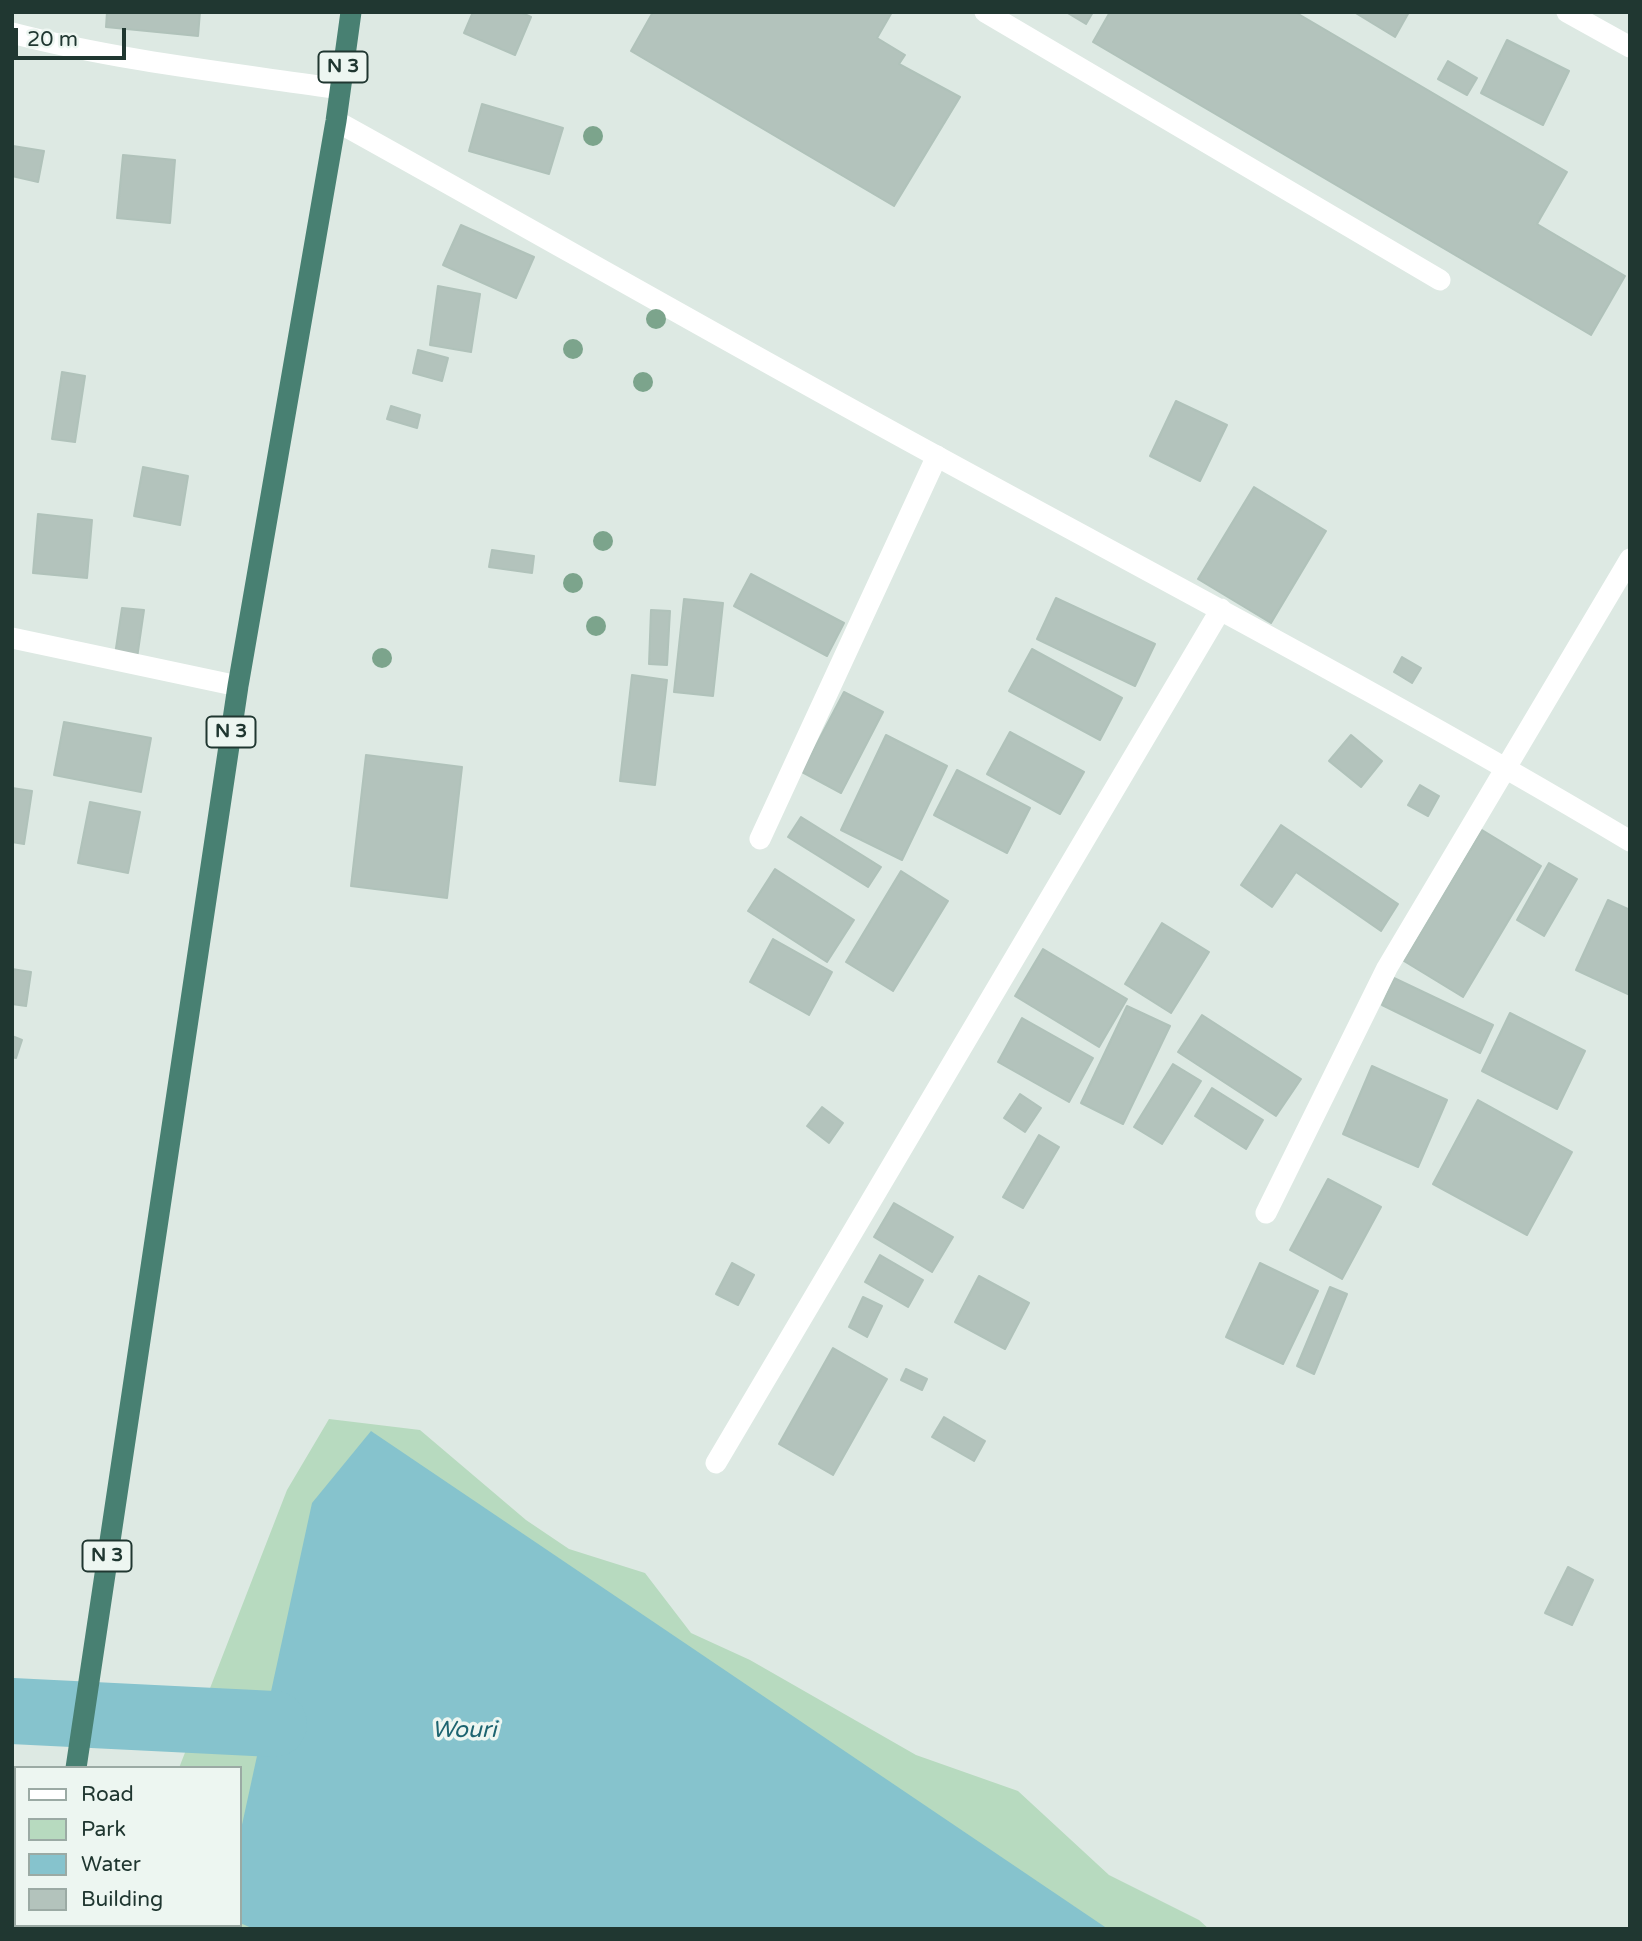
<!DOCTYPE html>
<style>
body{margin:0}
#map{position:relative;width:1642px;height:1941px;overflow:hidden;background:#dde9e3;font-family:"Varela Round",sans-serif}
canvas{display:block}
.frame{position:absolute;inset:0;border:14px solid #203731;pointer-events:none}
.legend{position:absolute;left:14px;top:1766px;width:228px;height:161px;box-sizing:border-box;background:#edf6f1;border:2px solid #9baaa4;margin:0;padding:9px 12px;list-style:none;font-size:21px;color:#203731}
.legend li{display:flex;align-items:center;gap:14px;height:35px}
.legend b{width:35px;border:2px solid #9baaa4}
.scale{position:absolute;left:14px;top:28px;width:112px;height:32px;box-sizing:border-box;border:4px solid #203731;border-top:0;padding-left:9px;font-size:21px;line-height:24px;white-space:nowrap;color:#203731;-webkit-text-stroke:5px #edf6f1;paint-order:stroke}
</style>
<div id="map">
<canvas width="1642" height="1941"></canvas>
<div class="frame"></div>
<ul class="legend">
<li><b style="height:9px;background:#fff"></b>Road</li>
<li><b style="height:19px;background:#b7dabf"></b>Park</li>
<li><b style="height:19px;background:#86c3cd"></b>Water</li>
<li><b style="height:19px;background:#b3c3bc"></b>Building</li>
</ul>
<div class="scale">20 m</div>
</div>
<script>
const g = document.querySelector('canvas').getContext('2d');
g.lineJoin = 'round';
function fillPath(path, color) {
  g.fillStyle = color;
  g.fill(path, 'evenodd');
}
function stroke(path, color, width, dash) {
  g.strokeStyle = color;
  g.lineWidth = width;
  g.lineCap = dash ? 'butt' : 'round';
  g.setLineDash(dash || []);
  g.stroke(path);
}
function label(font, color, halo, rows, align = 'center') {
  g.font = font + ' "Varela Round",sans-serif';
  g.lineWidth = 7;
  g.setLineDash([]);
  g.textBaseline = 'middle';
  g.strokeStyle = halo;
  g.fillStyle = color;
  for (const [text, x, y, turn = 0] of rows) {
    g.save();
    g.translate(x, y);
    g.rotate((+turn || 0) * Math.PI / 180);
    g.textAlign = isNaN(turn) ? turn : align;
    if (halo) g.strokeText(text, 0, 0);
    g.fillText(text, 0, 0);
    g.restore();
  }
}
fillPath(new Path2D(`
 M 12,1856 L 16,1859 L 16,1925 L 88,1925 L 92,1929 L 12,1929 Z`), '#ccd8d2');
fillPath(new Path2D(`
 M 329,1419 L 420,1430 L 526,1520 L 569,1549 L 645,1573 L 691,1633 L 750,1660 L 916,1755 L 1018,1791 L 1109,1875 L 1199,1920 L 1209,1929 L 117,1929 L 118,1925 L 240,1925 L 240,1768 L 179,1768 L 287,1490 Z`), '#b7dabf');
fillPath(new Path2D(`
 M 371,1431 L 1108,1929 L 254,1929 L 240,1923 L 240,1834 L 312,1503 Z`), '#86c3cd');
stroke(new Path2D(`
 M 12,1711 L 274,1724`), '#86c3cd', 66);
const building = new Path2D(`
 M 107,12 L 200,12 L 198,36 L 106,27 Z
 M 473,12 L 520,12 L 531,17 L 515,55 L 464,33 Z
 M 653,12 L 892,12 L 877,38 L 905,55 L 899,64 L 960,97 L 894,206 L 631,51 Z
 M 1066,12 L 1093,12 L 1086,24 Z
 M 1110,12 L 1295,12 L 1567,172 L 1537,224 L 1625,276 L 1591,335 L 1093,42 Z
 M 1354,12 L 1409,12 L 1395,37 Z
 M 1507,40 L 1569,71 L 1543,125 L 1481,93 Z
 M 1448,61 L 1477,78 L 1467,95 L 1438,79 Z
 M 482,104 L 563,128 L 549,174 L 469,151 Z
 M 13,146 L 44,151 L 38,182 L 12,176 Z
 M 123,155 L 175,160 L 170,223 L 117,218 Z
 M 461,225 L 534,257 L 516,298 L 443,265 Z
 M 438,286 L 480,294 L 471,352 L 430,345 Z
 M 418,350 L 448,358 L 442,381 L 413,373 Z
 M 62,372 L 85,376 L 75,442 L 52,439 Z
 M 1176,401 L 1227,425 L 1200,481 L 1150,456 Z
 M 391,406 L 420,415 L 417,428 L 387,419 Z
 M 143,467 L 188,476 L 180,525 L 134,516 Z
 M 1254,487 L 1326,531 L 1271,623 L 1198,579 Z
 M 38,514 L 92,520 L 87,578 L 33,573 Z
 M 492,550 L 534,556 L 532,573 L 489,567 Z
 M 751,574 L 844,623 L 827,656 L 734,606 Z
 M 1056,598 L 1155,644 L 1135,686 L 1037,639 Z
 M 684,599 L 723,603 L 713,696 L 674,692 Z
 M 122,608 L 144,610 L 137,658 L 115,655 Z
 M 651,610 L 670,611 L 667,665 L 649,664 Z
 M 1032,649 L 1122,698 L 1100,740 L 1009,691 Z
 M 1402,657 L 1421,668 L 1412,683 L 1394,672 Z
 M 632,675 L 667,680 L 655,785 L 620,781 Z
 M 844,692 L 883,712 L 841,793 L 802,772 Z
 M 64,722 L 151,738 L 141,792 L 54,775 Z
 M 1010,732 L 1084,772 L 1060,814 L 987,774 Z
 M 886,735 L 947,766 L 902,860 L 841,830 Z
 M 1351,735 L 1382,761 L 1361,787 L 1329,761 Z
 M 366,755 L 462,767 L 447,898 L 351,886 Z
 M 957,770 L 1030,808 L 1007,853 L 934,815 Z
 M 1420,785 L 1439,796 L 1428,816 L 1408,805 Z
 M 12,788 L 32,791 L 24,844 L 12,842 Z
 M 90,802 L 140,812 L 128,873 L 78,863 Z
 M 801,817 L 881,867 L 868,887 L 788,837 Z
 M 1281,825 L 1398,904 L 1381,931 L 1296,872 L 1272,907 L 1241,885 Z
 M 1482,830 L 1541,866 L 1463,997 L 1404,961 Z
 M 1549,863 L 1577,879 L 1544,936 L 1517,920 Z
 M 775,869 L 854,920 L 827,962 L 748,911 Z
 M 901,871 L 948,901 L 893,991 L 846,962 Z
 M 1608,900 L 1630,910 L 1630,995 L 1576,970 Z
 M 1162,923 L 1209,952 L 1171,1013 L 1125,984 Z
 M 773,939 L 832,972 L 809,1015 L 750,982 Z
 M 1043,949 L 1127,999 L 1099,1047 L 1015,996 Z
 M 12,969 L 31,972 L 26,1006 L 12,1004 Z
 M 1394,978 L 1493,1025 L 1480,1053 L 1382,1005 Z
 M 1127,1006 L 1170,1026 L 1123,1124 L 1081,1103 Z
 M 1510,1013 L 1585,1051 L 1557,1109 L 1482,1071 Z
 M 1202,1015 L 1301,1079 L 1276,1116 L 1178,1052 Z
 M 1022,1018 L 1093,1058 L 1069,1102 L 998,1062 Z
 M 12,1036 L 22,1040 L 16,1058 L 12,1057 Z
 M 1173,1064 L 1201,1081 L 1162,1144 L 1134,1127 Z
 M 1372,1066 L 1447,1100 L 1418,1167 L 1343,1134 Z
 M 1212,1088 L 1263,1120 L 1246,1149 L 1195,1116 Z
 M 1020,1094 L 1041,1108 L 1025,1132 L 1004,1118 Z
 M 1478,1100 L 1572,1152 L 1527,1235 L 1433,1184 Z
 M 822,1107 L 843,1123 L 829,1143 L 807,1126 Z
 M 1039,1135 L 1059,1147 L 1023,1208 L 1003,1197 Z
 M 1328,1179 L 1381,1207 L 1342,1279 L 1290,1250 Z
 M 894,1203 L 953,1237 L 932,1272 L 874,1237 Z
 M 880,1255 L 923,1280 L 908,1307 L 865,1282 Z
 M 732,1263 L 754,1275 L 738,1305 L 716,1294 Z
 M 1260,1263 L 1318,1291 L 1283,1364 L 1226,1337 Z
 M 979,1276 L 1029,1303 L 1005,1349 L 955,1322 Z
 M 1330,1287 L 1347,1294 L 1314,1374 L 1297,1366 Z
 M 863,1297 L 882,1306 L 867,1337 L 849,1327 Z
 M 833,1348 L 887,1379 L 833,1475 L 779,1444 Z
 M 906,1369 L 927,1379 L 922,1390 L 901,1380 Z
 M 944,1417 L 985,1441 L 974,1461 L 932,1437 Z
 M 1568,1567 L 1593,1580 L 1572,1625 L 1545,1613 Z`);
fillPath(building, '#b3c3bc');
stroke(building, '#b0c2ba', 2);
stroke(new Path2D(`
 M 985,12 L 1440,280
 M 760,839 L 937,456`), '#fff', 21);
stroke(new Path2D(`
 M 1567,12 L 1630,47
 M 12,33 C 119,61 231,73 340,89
 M 336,121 C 538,233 738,348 940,458 C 1171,584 1404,706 1630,841
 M 12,638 L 238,686
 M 1266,1213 L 1387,968 L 1630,559
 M 716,1463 L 1221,609`), '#fff', 21);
stroke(new Path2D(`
 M 76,1768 L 238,686 L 336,121 L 351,12
 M 52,1929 L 53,1925`), '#488072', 21);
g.fillStyle = '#7ca48c';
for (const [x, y] of [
 [593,136],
 [656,319],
 [573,349],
 [643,382],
 [603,541],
 [573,583],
 [596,626],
 [382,658]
]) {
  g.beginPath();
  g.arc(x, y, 10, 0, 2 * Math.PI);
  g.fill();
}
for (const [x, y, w] of [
 [343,67,49],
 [231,732,49],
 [107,1556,49]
]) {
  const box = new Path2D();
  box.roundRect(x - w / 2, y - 15.5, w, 31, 5);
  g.fillStyle = '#edf6f1';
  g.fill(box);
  stroke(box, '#203731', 2);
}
label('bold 19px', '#203731', null, [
 ["N 3",343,67],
 ["N 3",231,732],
 ["N 3",107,1556]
]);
label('italic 23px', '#1d6470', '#edf6f1', [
 ["Wouri",464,1731]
]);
</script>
